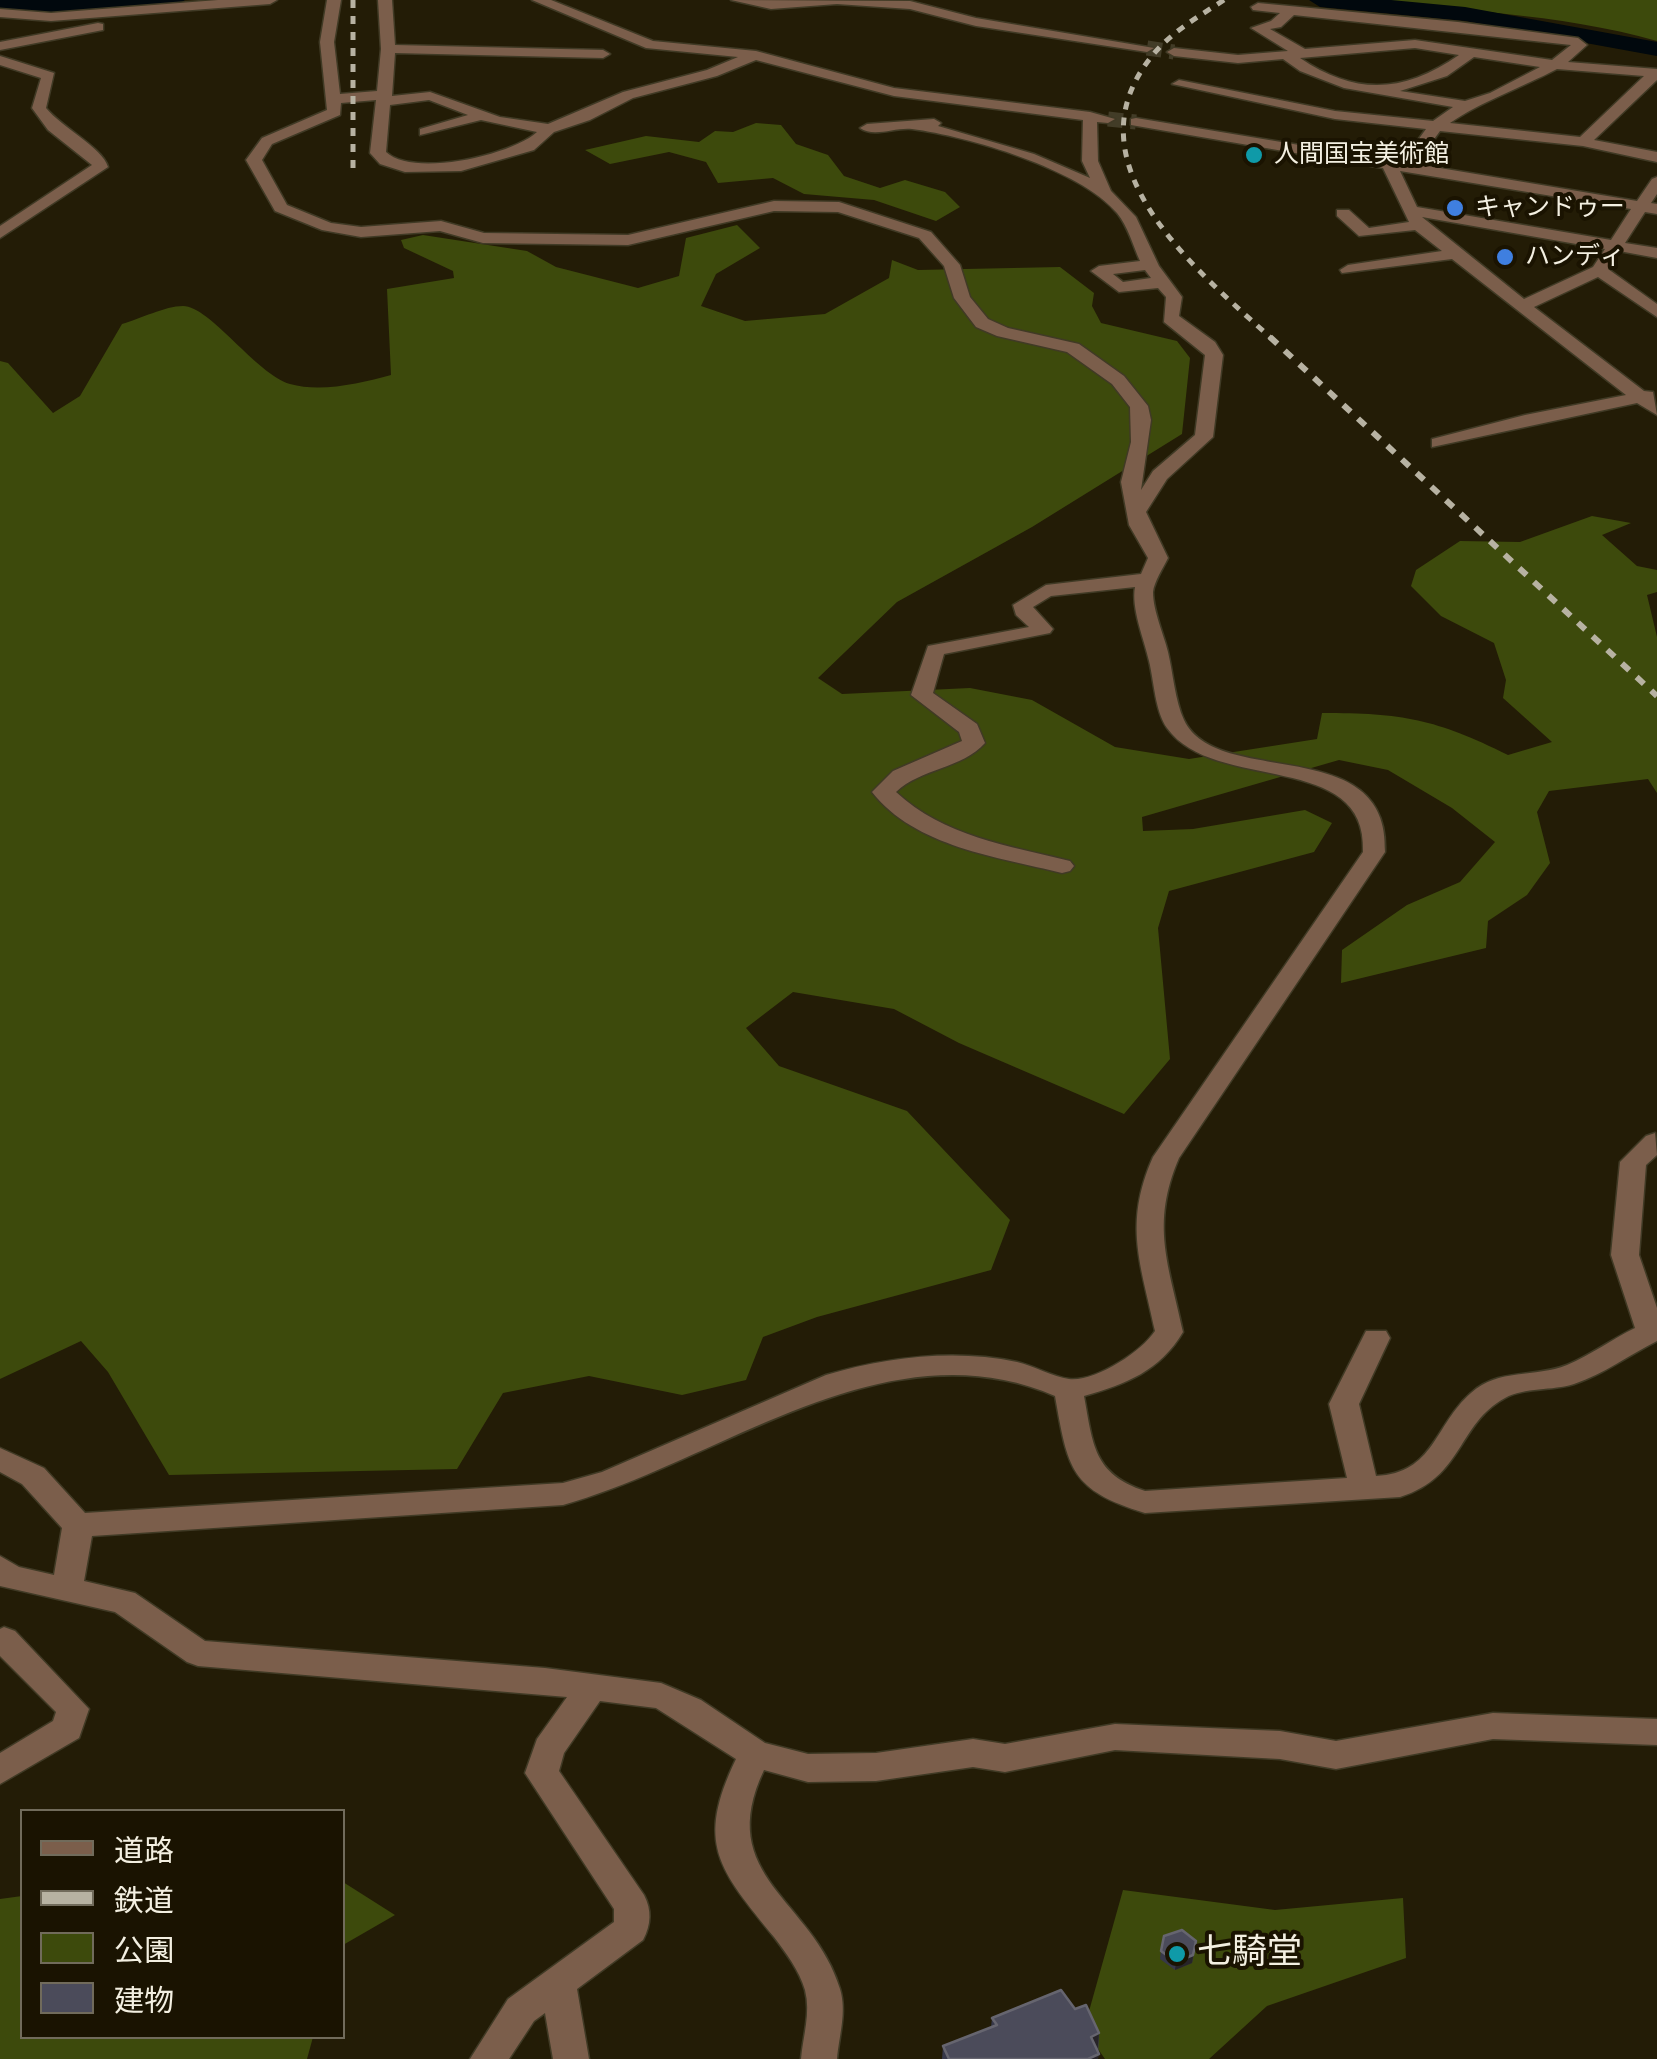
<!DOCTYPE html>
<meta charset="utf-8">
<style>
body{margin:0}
#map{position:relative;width:1657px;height:2059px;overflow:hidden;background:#231c06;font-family:"DM Sans","Noto Sans JP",sans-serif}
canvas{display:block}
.legend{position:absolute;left:20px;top:1809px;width:325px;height:230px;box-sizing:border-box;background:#1a1301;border:2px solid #716b5b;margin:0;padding:12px 18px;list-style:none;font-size:30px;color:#f3efe1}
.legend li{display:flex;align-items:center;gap:20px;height:50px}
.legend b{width:50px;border:2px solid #716b5b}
</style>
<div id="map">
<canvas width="1657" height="2059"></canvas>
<ul class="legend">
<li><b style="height:12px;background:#7b5e4b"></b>道路</li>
<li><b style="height:12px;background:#b7b2a2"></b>鉄道</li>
<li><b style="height:28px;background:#3d4a0c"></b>公園</li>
<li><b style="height:28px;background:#4b4b5a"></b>建物</li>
</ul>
</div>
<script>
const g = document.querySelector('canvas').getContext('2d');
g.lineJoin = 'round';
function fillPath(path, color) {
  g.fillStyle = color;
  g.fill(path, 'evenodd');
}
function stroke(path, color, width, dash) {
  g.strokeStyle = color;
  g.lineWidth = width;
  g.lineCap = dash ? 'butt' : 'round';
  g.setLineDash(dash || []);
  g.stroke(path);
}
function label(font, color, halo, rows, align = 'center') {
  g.font = font + ' "DM Sans","Noto Sans JP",sans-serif';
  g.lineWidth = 8;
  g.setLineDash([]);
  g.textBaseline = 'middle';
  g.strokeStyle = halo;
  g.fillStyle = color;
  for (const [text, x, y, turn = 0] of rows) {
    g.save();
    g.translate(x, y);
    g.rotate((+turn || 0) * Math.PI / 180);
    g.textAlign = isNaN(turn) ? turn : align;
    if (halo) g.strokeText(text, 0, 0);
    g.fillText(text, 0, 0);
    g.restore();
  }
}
fillPath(new Path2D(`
 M 1349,0 L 1657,0 L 1657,41 C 1559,13 1450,10 1349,0 Z
 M 756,123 L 781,125 L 796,144 L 828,155 L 844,176 L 880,188 L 905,180 L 945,192 L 960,207 L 936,221 L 874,200 L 804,194 L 773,178 L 718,183 L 706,162 L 669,152 L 610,164 L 585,150 L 646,136 L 699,142 L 715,131 L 733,132 Z
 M 737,225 L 760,248 L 716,274 L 701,306 L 745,321 L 825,314 L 889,278 L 892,260 L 918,270 L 1060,267 L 1094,293 L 1092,306 L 1101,323 L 1177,341 L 1190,358 L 1182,434 L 1032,527 L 897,602 L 818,678 L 842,694 L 970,688 L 1032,700 L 1115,747 L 1189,759 L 1317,739 L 1322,713 C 1402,713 1436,719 1508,755 L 1552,742 L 1503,698 L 1506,680 L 1494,643 L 1441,616 L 1411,586 L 1416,570 L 1460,541 L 1520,542 L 1592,516 L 1631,523 L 1602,535 L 1637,566 L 1657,570 L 1657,592 L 1647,595 L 1657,637 L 1657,793 L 1648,779 L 1549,791 L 1537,812 L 1550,863 L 1527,895 L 1488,921 L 1486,948 L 1341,983 L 1342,950 L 1407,905 L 1460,882 L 1495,842 L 1452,808 L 1388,770 L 1339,760 L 1142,817 L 1143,831 L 1193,829 L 1305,810 L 1332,823 L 1314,852 L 1169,891 L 1158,928 L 1170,1059 L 1124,1114 L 959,1043 L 894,1009 L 793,992 L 746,1028 L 779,1066 L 907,1111 L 1010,1220 L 991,1270 L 817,1317 L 763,1337 L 746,1380 L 682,1395 L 589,1376 L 503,1393 L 457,1469 L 169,1475 L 108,1372 L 81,1341 L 0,1379 L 0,361 L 8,363 L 53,413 L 80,396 L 122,324 C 140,319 165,306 183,306 C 210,306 256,374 290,384 C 321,393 361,383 391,375 L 387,289 L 454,278 L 453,271 L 404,248 L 401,240 L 423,235 L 527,251 L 556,267 L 638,288 L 679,276 L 686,238 Z
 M 343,1882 L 395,1915 L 343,1945 L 342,1944 Z
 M 1123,1890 L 1275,1910 L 1403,1898 L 1406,1958 L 1267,2006 L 1209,2059 L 1105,2059 L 1084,2029 Z
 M 22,1896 L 22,2036 L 313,2037 L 307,2059 L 0,2059 L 0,1899 Z`), '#3d4a0c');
fillPath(new Path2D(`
 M 0,0 L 185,0 L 174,7 L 89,15 L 0,10 Z
 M 1309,0 L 1391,0 L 1465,7 L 1657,42 L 1657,56 L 1465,21 L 1320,7 Z`), '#01080d');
stroke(new Path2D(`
 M 1147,48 L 1174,52
 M 1108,119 L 1136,122`), '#423c27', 15, [15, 8]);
const minor = new Path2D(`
 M 218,0 L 277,0 L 270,4 L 51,21 L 0,17 L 0,9 L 51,13 Z
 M 327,0 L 341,0 L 334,42 L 340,94 L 377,91 L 381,49 L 378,0 L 392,0 L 395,45 L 603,50 L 610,54 L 603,58 L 395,53 L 392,96 L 430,92 L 500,117 L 548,124 L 623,92 L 707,70 L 738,57 L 646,48 L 532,0 L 551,0 L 653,41 L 756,51 L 894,88 L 1090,112 L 1115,119 L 1108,123 L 1097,122 L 1098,161 L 1111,191 L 1136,217 L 1159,266 L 1182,297 L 1179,316 L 1215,342 L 1223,355 L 1213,437 L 1167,479 L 1146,512 L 1168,558 C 1163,568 1154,582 1153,592 C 1153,611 1164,635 1168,652 C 1173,673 1175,701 1184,720 C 1217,790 1390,731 1385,852 L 1179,1158 C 1150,1225 1169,1265 1183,1332 C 1160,1371 1126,1384 1084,1396 C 1093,1444 1093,1474 1145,1491 L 1347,1478 L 1329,1404 L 1366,1331 L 1386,1331 L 1390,1338 L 1359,1404 L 1376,1476 C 1435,1473 1434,1425 1471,1393 C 1498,1368 1535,1378 1567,1365 C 1591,1355 1612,1339 1635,1328 L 1611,1255 L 1620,1162 L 1646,1136 L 1655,1133 L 1657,1155 L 1646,1165 L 1639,1255 L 1657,1308 L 1657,1341 C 1629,1355 1604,1374 1574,1384 C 1552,1391 1525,1387 1505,1398 C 1457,1424 1464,1477 1400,1497 L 1145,1513 C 1070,1490 1068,1469 1055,1396 C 886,1323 721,1461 563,1505 L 92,1536 L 84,1581 L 135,1593 L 205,1641 L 545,1668 L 661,1683 L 701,1700 L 765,1743 L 808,1754 L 876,1753 L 973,1739 L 1005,1744 L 1115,1724 L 1280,1731 L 1336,1741 L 1493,1713 L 1657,1719 L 1657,1745 L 1493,1739 L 1336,1769 L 1280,1759 L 1115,1750 L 1005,1772 L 973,1767 L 876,1781 L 808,1782 L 764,1770 C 713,1877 813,1899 840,1989 C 847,2012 839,2036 837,2059 L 801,2059 C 803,2036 811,2013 805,1990 C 799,1970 786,1953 774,1937 C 719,1869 695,1844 736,1759 L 656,1708 L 600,1701 L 564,1753 L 559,1771 L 644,1895 C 652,1910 651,1925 643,1940 L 577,1989 L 589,2059 L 553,2059 L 545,2013 L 534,2021 L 509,2059 L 470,2059 L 508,1999 L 614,1922 L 614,1909 L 525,1773 L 537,1739 L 567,1697 L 198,1666 L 187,1662 L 115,1612 L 0,1586 L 0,1556 L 19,1567 L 54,1575 L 62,1528 L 22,1484 L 0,1472 L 0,1448 L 44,1468 L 85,1513 L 563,1483 L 602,1472 L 826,1375 C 887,1357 955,1349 1017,1362 C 1034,1366 1053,1377 1069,1379 C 1095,1382 1141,1352 1155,1331 C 1141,1264 1123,1224 1153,1157 L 1363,852 C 1368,749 1214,794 1167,728 C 1155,711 1154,681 1149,661 C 1144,639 1131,608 1135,587 L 1051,596 L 1033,607 L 1053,629 L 1050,633 L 944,654 L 933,693 L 977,724 L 985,743 C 962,769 921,768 896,792 C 943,836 1009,846 1070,861 L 1074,866 L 1070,871 L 1062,873 C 998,857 915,847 872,792 L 893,771 L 962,741 L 959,732 L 911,695 L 928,646 L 1029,627 L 1016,615 L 1013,605 L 1046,585 L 1141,574 L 1148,558 L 1129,525 L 1121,482 L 1131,442 L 1130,407 L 1112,384 L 1067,352 L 997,336 L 976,327 L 954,298 L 944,266 L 919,238 L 838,212 L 774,211 L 628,245 L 483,243 L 440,231 L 361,237 L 322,230 L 275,211 L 246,160 L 262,138 L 327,110 L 320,42 ZM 756,60 L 894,96 L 1083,120 L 1082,161 L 1090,178 L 1034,154 L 938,126 L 941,123 L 934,119 L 867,124 L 860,128 C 874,138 895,127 912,129 C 967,136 1080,169 1117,213 C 1128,226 1133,246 1140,261 L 1099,266 L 1091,271 L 1119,292 L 1158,288 L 1166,297 L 1164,322 L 1205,355 L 1195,435 L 1153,471 L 1141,490 L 1151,420 L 1148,406 L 1124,376 L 1079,344 L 1008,328 L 988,319 L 970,297 L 960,265 L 931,232 L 839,202 L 774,201 L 628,235 L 484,233 L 441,221 L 361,227 L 331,223 L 287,205 L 262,160 L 272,144 L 340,115 L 341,103 L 376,100 L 370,153 L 380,164 L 405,172 L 461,171 L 534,150 L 554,132 L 590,120 L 633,98 L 717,76 ZM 429,100 L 468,115 L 420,129 L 420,135 L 481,120 L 537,132 C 512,155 413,178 386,152 L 390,105 ZM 1145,270 L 1151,278 L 1123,282 L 1113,274 Z
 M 731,0 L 910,1 L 976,18 L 1154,48 L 1147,52 L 976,26 L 910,9 L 837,4 L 771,9 Z
 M 1258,3 L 1458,22 L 1578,38 L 1587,45 L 1568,62 L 1657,69 L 1657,80 L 1594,140 L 1657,152 L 1657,162 L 1583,146 L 1440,131 L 1416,164 L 1637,201 L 1652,179 L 1657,177 L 1657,194 L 1651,203 L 1657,204 L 1657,214 L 1645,212 L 1625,243 L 1657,248 L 1657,258 L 1619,251 L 1608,269 L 1657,304 L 1657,317 L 1598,277 L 1534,307 L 1644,391 L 1653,392 L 1657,415 L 1637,403 L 1432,447 L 1432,439 L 1525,415 L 1626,395 L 1452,259 L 1342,273 L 1340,270 L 1348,265 L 1442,251 L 1415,230 L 1359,236 L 1337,216 L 1337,210 L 1349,210 L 1369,228 L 1409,222 L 1383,168 L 1131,125 L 1131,119 L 1136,118 L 1402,162 L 1426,129 L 1335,119 L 1172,84 L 1179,80 L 1335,111 L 1433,121 L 1453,107 L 1344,88 L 1300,71 L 1283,59 L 1238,63 L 1174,56 L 1167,52 L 1174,48 L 1238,55 L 1288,51 L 1251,28 L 1271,21 L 1280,13 L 1253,10 L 1251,7 ZM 1294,15 L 1571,45 L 1552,60 L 1415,40 L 1305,49 L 1270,29 L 1281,27 ZM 1415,48 L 1459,55 C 1404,93 1356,96 1300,58 ZM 1474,57 L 1540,67 L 1490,93 L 1465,101 L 1400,91 L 1447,76 ZM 1557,69 L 1644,76 L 1580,137 L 1450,123 C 1480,102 1523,87 1557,69 ZM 1400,171 L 1631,209 L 1611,240 L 1417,207 ZM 1422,217 L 1605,249 L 1593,267 L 1524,299 Z
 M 98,23 L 103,24 L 103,30 L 0,50 L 0,42 Z
 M 0,56 L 54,73 L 46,108 C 61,127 103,148 108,167 L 0,238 L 0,226 L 92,165 L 48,130 L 32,108 L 41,78 L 0,65 Z
 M 4,1627 L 15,1631 L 89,1709 L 79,1738 L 0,1784 L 0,1753 L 53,1721 L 56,1712 L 0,1656 L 0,1629 Z`);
stroke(minor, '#403a25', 3);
fillPath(minor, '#7b5e4b');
stroke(new Path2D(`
 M 353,0 L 353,169
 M 1224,0 C 1198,17 1171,32 1152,56 C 1064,164 1200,273 1272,339`), '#b7b2a2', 5, [8, 8]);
stroke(new Path2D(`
 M 1270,337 L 1657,696`), '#b7b2a2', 6, [10, 10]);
fillPath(new Path2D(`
 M 1195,1949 L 1192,1963 L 1175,1970 L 1160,1959 L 1161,1951 Z
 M 1075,2009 L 1099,2033 L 1098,2059 L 942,2059 L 943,2046 L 991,2027 L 992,2018 Z`), '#373849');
fillPath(new Path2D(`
 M 1196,1941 L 1192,1963 L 1175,1970 L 1176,1962 Z
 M 1099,2033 L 1097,2055 L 1099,2054 L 1098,2059 L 1088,2059 L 1091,2037 Z`), '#272428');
const building = new Path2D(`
 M 1182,1930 L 1196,1941 L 1193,1955 L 1176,1962 L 1161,1951 L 1164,1936 Z
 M 1061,1990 L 1075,2009 L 1086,2005 L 1099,2033 L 1091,2037 L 1099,2054 L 1088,2059 L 949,2059 L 943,2046 L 997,2025 L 992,2018 Z`);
fillPath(building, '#4b4b5a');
stroke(building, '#66656f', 2.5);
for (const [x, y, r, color] of [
 [1254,155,10,"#0f9aa8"],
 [1455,208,10,"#3f7fe0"],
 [1505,257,10,"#3f7fe0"],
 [1177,1954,10,"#0f9aa8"]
]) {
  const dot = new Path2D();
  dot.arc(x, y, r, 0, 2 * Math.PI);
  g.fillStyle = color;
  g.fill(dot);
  stroke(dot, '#1a1301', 4);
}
label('25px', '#f3efe1', '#1a1301', [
 ["人間国宝美術館",1274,155],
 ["キャンドゥー",1475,208],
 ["ハンディ",1525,257]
], 'left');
label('35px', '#f3efe1', '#1a1301', [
 ["七騎堂",1197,1954]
], 'left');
</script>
